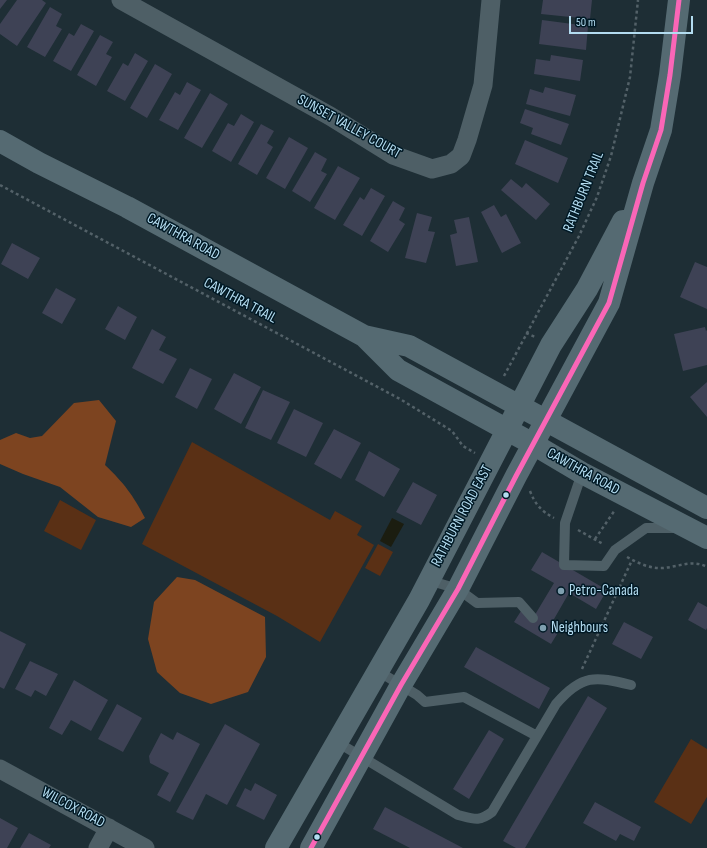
<!DOCTYPE html>
<style>
body{margin:0}
#map{position:relative;width:707px;height:848px;overflow:hidden;background:#1e2e35;font-family:"Sofia Sans Condensed",sans-serif}
canvas{display:block}
.scale{position:absolute;left:569px;top:16px;width:124px;height:18px;box-sizing:border-box;border:2px solid #b3dcf0;border-top:0;padding-left:5px;font-size:12px;line-height:14px;white-space:nowrap;color:#b3dcf0;-webkit-text-stroke:3px #001925;paint-order:stroke}
</style>
<div id="map">
<canvas width="707" height="848"></canvas>
<div class="scale">50 m</div>
</div>
<script>
const g = document.querySelector('canvas').getContext('2d');
g.lineJoin = 'round';
function fillPath(path, color) {
  g.fillStyle = color;
  g.fill(path, 'evenodd');
}
function stroke(path, color, width, dash) {
  g.strokeStyle = color;
  g.lineWidth = width;
  g.lineCap = dash ? 'butt' : 'round';
  g.setLineDash(dash || []);
  g.stroke(path);
}
function label(font, color, halo, rows, align = 'center') {
  g.font = font + ' "Sofia Sans Condensed",sans-serif';
  g.lineWidth = 3;
  g.setLineDash([]);
  g.textBaseline = 'middle';
  g.strokeStyle = halo;
  g.fillStyle = color;
  for (const [text, x, y, turn = 0] of rows) {
    g.save();
    g.translate(x, y);
    g.rotate((+turn || 0) * Math.PI / 180);
    g.textAlign = isNaN(turn) ? turn : align;
    if (halo) g.strokeText(text, 0, 0);
    g.fillText(text, 0, 0);
    g.restore();
  }
}
fillPath(new Path2D(`
 M 192,442 L 330,520 L 335,511 L 362,526 L 357,535 L 374,545 L 320,642 L 277,616 L 142,544 Z
 M 60,500 L 96,520 L 81,550 L 44,531 Z
 M 378,544 L 393,552 L 380,576 L 365,568 Z
 M 691,739 L 707,749 L 707,797 L 691,824 L 654,802 Z`), '#5a3015');
fillPath(new Path2D(`
 M 99,400 L 116,421 L 105,465 C 124,483 133,495 145,518 L 131,527 L 98,517 L 60,487 L 23,474 L 0,464 L 0,440 L 16,433 L 30,438 L 42,436 L 74,403 Z
 M 177,577 L 195,580 L 265,617 L 266,657 L 248,692 L 211,704 L 180,693 L 157,672 L 148,639 L 154,602 Z`), '#7d4420');
fillPath(new Path2D(`
 M 392,518 L 404,524 L 391,547 L 380,541 Z`), '#1b1d10');
fillPath(new Path2D(`
 M 0,0 L 7,0 L 0,9 Z
 M 17,0 L 42,0 L 46,3 L 17,46 L 0,34 L 0,24 Z
 M 543,0 L 592,0 L 590,19 L 541,14 Z
 M 50,7 L 62,14 L 56,26 L 62,29 L 45,57 L 27,47 Z
 M 542,20 L 588,26 L 586,50 L 539,44 Z
 M 81,24 L 94,31 L 71,71 L 53,61 L 69,33 L 74,36 Z
 M 100,35 L 113,42 L 106,54 L 112,57 L 96,86 L 77,75 Z
 M 135,53 L 148,61 L 125,101 L 107,91 L 123,63 L 128,66 Z
 M 551,55 L 583,60 L 580,81 L 534,74 L 536,59 L 550,61 Z
 M 155,64 L 172,74 L 147,118 L 130,108 Z
 M 187,82 L 201,90 L 178,130 L 159,120 L 175,92 L 180,95 Z
 M 545,87 L 576,95 L 570,116 L 526,104 L 530,89 L 543,93 Z
 M 210,93 L 228,104 L 202,148 L 184,138 Z
 M 525,109 L 569,124 L 561,145 L 531,134 L 533,128 L 520,123 Z
 M 241,114 L 254,122 L 231,162 L 212,151 L 228,123 L 234,126 Z
 M 261,124 L 274,131 L 267,143 L 273,147 L 257,175 L 238,164 Z
 M 289,137 L 308,148 L 285,189 L 266,178 Z
 M 525,140 L 568,158 L 558,183 L 515,164 Z
 M 315,152 L 327,159 L 321,171 L 327,174 L 310,202 L 292,191 Z
 M 338,166 L 360,178 L 335,220 L 314,208 Z
 M 511,179 L 522,188 L 526,183 L 550,204 L 536,220 L 501,190 Z
 M 371,188 L 385,196 L 362,236 L 343,225 L 360,197 L 364,200 Z
 M 393,201 L 405,208 L 399,220 L 405,224 L 388,252 L 370,241 Z
 M 494,205 L 501,217 L 506,214 L 521,243 L 502,253 L 481,212 Z
 M 417,213 L 432,217 L 428,231 L 435,232 L 426,263 L 405,258 Z
 M 469,217 L 478,262 L 456,266 L 450,235 L 457,233 L 454,220 Z
 M 12,243 L 40,258 L 28,279 L 1,264 Z
 M 695,262 L 707,267 L 707,309 L 680,297 Z
 M 56,288 L 76,299 L 62,324 L 42,313 Z
 M 118,306 L 137,317 L 125,340 L 105,329 Z
 M 705,327 L 706,331 L 707,330 L 707,365 L 683,371 L 674,334 Z
 M 152,329 L 166,337 L 159,350 L 177,359 L 163,384 L 132,368 Z
 M 190,368 L 212,379 L 197,409 L 175,397 Z
 M 234,373 L 261,387 L 241,424 L 214,409 Z
 M 707,382 L 707,417 L 690,397 Z
 M 263,390 L 290,402 L 271,440 L 245,428 Z
 M 294,409 L 323,423 L 306,457 L 277,443 Z
 M 334,429 L 361,443 L 341,479 L 314,464 Z
 M 369,451 L 400,469 L 384,497 L 355,480 Z
 M 413,482 L 437,495 L 421,525 L 396,512 Z
 M 542,552 L 607,590 L 596,609 L 569,593 L 550,626 L 559,631 L 551,644 L 514,622 L 521,611 L 533,618 L 554,583 L 531,570 Z
 M 698,602 L 707,607 L 707,628 L 706,630 L 688,620 Z
 M 624,622 L 653,637 L 641,659 L 612,644 Z
 M 0,631 L 26,644 L 4,689 L 0,687 Z
 M 476,647 L 550,688 L 539,709 L 464,667 Z
 M 30,661 L 58,674 L 46,696 L 35,690 L 31,697 L 15,689 Z
 M 74,680 L 108,700 L 91,731 L 71,720 L 62,735 L 49,728 Z
 M 588,696 L 607,708 L 525,848 L 516,848 L 503,841 Z
 M 117,704 L 142,718 L 123,752 L 98,739 Z
 M 225,724 L 260,744 L 227,805 L 206,794 L 193,820 L 176,812 Z
 M 489,730 L 504,739 L 469,799 L 453,789 Z
 M 177,732 L 200,744 L 170,802 L 157,795 L 169,773 L 150,763 L 149,756 L 161,733 L 173,740 Z
 M 255,783 L 277,795 L 264,820 L 236,806 L 245,788 L 251,791 Z
 M 595,802 L 641,827 L 634,841 L 620,834 L 616,841 L 583,823 Z
 M 385,807 L 463,848 L 410,848 L 373,829 Z
 M 0,818 L 18,828 L 7,848 L 0,848 Z
 M 29,833 L 51,845 L 49,848 L 20,848 Z`), '#3e4255');
stroke(new Path2D(`
 M 0,185 L 400,399 L 452,431 L 463,446 L 475,453
 M 526,333 L 535,337
 M 504,376 L 579,236 L 597,197 L 611,156 L 630,77 L 638,0
 M 530,491 C 535,504 541,511 554,518
 M 578,530 L 603,544
 M 595,539 L 615,510
 M 627,557 C 638,563 650,569 663,568 C 678,567 693,559 707,567
 M 582,669 L 632,560`), '#536168', 2.5, [3, 3]);
stroke(new Path2D(`
 M 582,473 L 565,523 L 564,565 L 604,566 L 615,550 L 646,528 L 676,528
 M 428,580 L 458,589 L 477,603 L 519,602 L 533,618
 M 378,671 L 417,695 L 425,702 L 464,697 L 537,736
 M 337,742 L 458,815 C 474,819 479,822 492,812 L 556,704 C 582,674 595,676 631,685`), '#4e5f66', 10);
stroke(new Path2D(`
 M 121,0 L 330,116 L 393,155 L 432,169 L 451,164 L 461,156 L 467,140 L 483,85 L 491,0
 M 0,769 L 145,848
 M 98,848 L 109,828`), '#4e5f66', 19);
stroke(new Path2D(`
 M 0,141 L 39,163 L 127,207 L 364,336 L 409,346 L 707,508
 M 364,336 L 398,370 L 533,444 L 582,473 L 707,538
 M 276,848 L 419,600 L 551,345 L 587,289 L 623,221
 M 311,848 L 401,685 L 458,589 L 516,476 L 609,303 L 643,183 L 661,130 L 670,75 L 679,0`), '#556a72', 22);
stroke(new Path2D(`
 M 311,848 L 401,685 L 458,589 L 516,476 L 609,303 L 643,183 L 661,130 L 670,75 L 679,0`), '#fa66b7', 5);
for (const [x, y, r, color] of [
 [506,495,3.5,"#b3dcf0"],
 [561,591,4,"#7f9faf"],
 [543,628,4,"#7f9faf"],
 [317,837,3.5,"#b3dcf0"]
]) {
  const dot = new Path2D();
  dot.arc(x, y, r, 0, 2 * Math.PI);
  g.fillStyle = color;
  g.fill(dot);
  stroke(dot, '#001925', 1.5);
}
label('15px', '#b3dcf0', '#001925', [
 ["SUNSET VALLEY COURT",349,127,29],
 ["RATHBURN TRAIL",584,192,-68],
 ["CAWTHRA ROAD",183,237,29],
 ["CAWTHRA TRAIL",240,301,28],
 ["CAWTHRA ROAD",583,472,29],
 ["RATHBURN ROAD EAST",462,516,-62],
 ["WILCOX ROAD",73,808,28]
]);
label('15px', '#b3dcf0', '#001925', [
 ["Petro-Canada",569,591],
 ["Neighbours",551,628]
], 'left');
</script>
